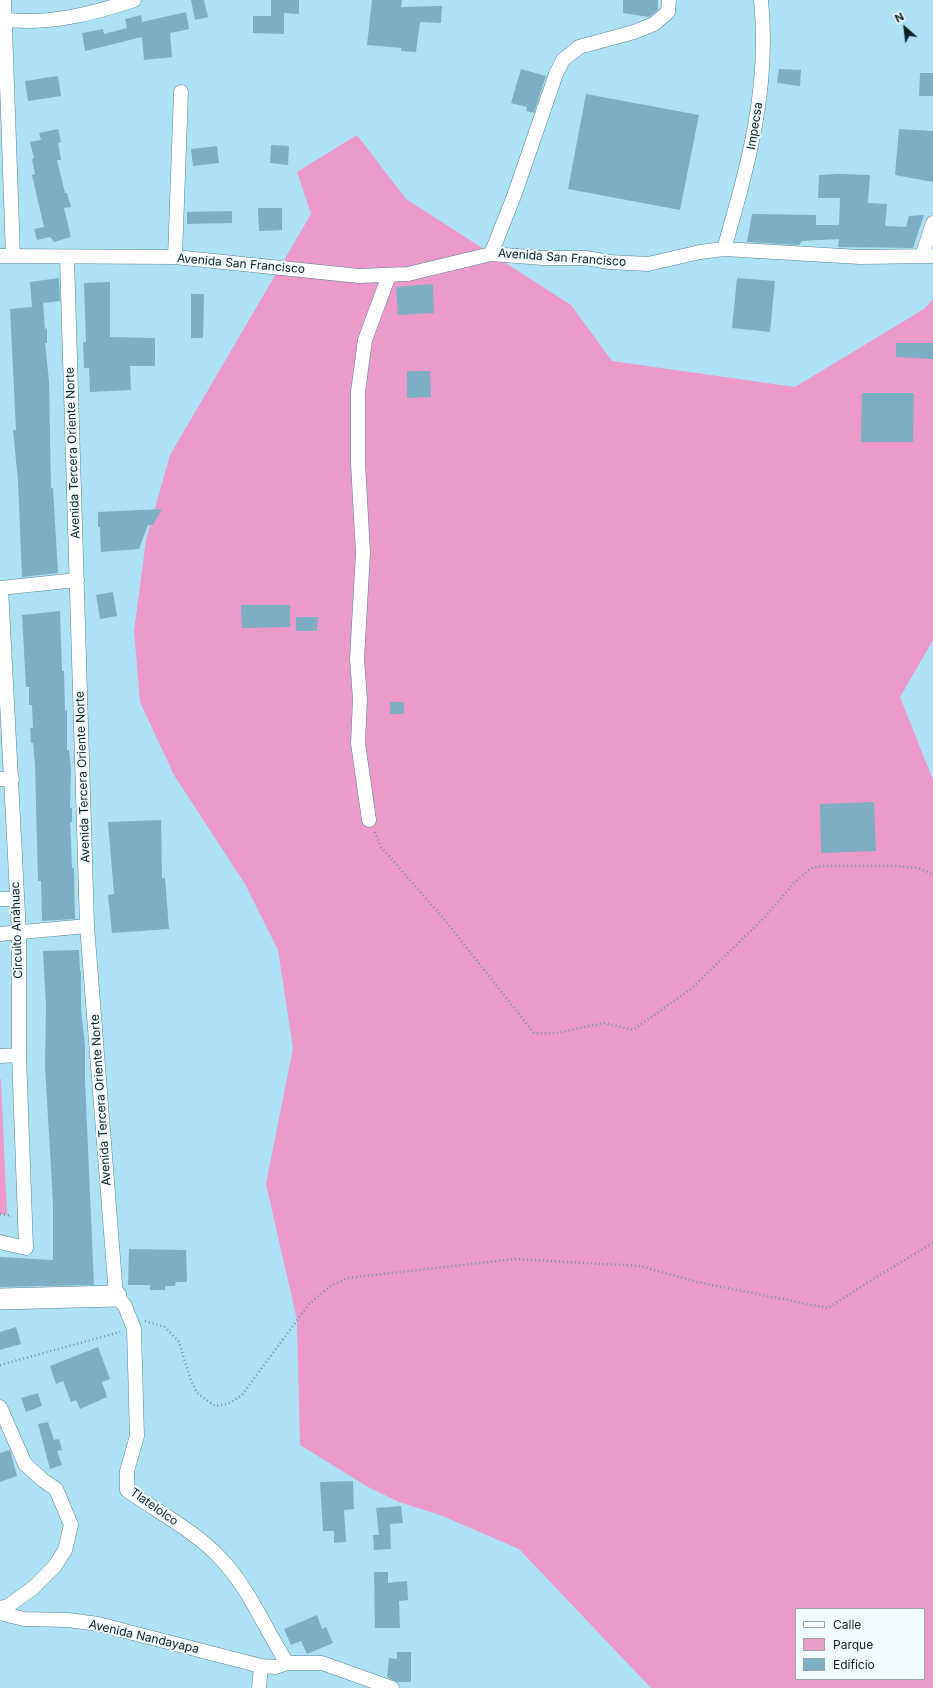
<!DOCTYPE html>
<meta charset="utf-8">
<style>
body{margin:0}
#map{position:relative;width:933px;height:1688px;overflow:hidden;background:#afe1f4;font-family:Inter,sans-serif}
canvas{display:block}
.legend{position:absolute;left:795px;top:1608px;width:130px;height:72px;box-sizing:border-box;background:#f1fafe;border:1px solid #96a3a8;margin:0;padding:5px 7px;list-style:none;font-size:12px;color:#0d2128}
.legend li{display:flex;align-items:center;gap:8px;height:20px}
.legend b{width:20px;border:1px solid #96a3a8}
.north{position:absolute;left:885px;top:8px;width:40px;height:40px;-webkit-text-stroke:3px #f1fafe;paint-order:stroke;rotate:332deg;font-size:11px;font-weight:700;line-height:16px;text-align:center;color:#0d2128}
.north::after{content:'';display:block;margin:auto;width:14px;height:18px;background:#0d2128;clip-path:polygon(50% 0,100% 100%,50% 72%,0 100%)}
</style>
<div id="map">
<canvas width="933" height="1688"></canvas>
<ul class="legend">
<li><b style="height:5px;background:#fff"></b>Calle</li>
<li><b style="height:11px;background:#eb9ac9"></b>Parque</li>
<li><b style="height:11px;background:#7eaec1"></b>Edificio</li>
</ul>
<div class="north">N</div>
</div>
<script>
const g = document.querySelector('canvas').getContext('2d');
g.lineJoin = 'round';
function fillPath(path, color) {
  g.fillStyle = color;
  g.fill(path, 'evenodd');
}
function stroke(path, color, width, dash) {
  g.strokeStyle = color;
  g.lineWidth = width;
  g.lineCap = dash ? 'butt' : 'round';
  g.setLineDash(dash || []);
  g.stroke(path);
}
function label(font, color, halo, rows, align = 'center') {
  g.font = font + ' Inter,sans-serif';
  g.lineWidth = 4;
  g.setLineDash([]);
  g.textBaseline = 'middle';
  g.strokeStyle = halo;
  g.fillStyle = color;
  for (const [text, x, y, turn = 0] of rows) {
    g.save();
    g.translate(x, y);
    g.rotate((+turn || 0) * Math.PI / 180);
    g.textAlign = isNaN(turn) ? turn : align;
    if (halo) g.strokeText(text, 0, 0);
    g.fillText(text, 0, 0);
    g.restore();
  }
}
fillPath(new Path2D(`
 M 357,135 L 406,199 L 571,305 L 612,361 L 795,387 L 924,309 L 933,299 L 933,640 L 900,697 L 933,780 L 933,1688 L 651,1688 L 519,1549 L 440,1515 L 399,1502 L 368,1487 L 300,1445 L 297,1320 L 266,1184 L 293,1048 L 278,950 L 245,884 L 174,775 L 140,702 L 134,631 L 146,540 L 170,455 L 311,214 L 297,172 ZM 796,1609 L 924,1609 L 924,1679 L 796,1679 Z
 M 0,1079 L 1,1079 L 7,1215 L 0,1214 Z`), '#eb9ac9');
fillPath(new Path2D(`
 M 191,0 L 204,0 L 208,17 L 195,20 Z
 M 271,0 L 299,0 L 299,14 L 284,13 L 284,34 L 253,33 L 253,16 L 271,16 Z
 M 372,0 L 402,0 L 401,7 L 442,6 L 441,23 L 420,22 L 416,52 L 401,51 L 401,48 L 367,45 Z
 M 623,0 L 658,0 L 658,10 L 649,17 L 623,13 Z
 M 186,12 L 189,29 L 170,33 L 172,57 L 144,60 L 142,37 L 85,51 L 82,33 L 103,29 L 104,34 L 127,28 L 125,19 L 141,15 L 142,22 Z
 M 521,69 L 546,76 L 534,113 L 526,111 L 527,107 L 511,103 Z
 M 779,69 L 801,70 L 800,86 L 777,83 Z
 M 920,73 L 933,73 L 933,96 L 919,96 Z
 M 58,76 L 61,96 L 28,101 L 25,81 Z
 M 586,94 L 699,115 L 680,210 L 568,189 Z
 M 58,129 L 61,142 L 58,143 L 61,160 L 57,160 L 65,193 L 67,193 L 71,207 L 64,208 L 71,237 L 54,242 L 50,237 L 37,240 L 34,229 L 44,227 L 32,175 L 35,174 L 32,159 L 34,158 L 30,142 L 41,140 L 39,133 Z
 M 899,129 L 933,131 L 933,182 L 895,175 Z
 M 271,145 L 289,146 L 288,165 L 270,163 Z
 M 217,146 L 219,163 L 193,166 L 191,149 Z
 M 839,174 L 870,175 L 868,203 L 887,204 L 885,226 L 906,227 L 909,216 L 924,215 L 913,248 L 838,247 L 839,239 L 802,241 L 799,245 L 747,242 L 752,214 L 816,215 L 816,225 L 839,225 L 840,198 L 818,198 L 819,175 Z
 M 258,208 L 282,208 L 282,230 L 259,231 Z
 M 232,211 L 232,223 L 187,224 L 187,212 Z
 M 59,278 L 60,301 L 43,303 L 45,329 L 47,328 L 47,343 L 45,343 L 49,381 L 51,488 L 53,488 L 58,573 L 22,577 L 18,481 L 13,430 L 16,430 L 10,309 L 32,307 L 30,282 Z
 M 737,278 L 775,281 L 770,332 L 732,328 Z
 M 110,282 L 110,337 L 155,338 L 155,366 L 130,366 L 131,390 L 90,392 L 89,368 L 84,368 L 83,342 L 86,342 L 84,283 Z
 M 433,284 L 434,313 L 398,315 L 396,287 Z
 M 191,294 L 204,294 L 203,338 L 191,338 Z
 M 896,343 L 933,343 L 933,359 L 896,357 Z
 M 407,371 L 430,371 L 431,397 L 407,398 Z
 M 862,393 L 914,393 L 913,442 L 861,442 Z
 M 162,509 L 153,525 L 148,525 L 139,549 L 101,552 L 100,527 L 98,527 L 98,512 Z
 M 113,592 L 117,616 L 100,619 L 96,595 Z
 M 241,605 L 290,605 L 290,627 L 242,628 Z
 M 60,611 L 62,671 L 64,671 L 65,711 L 67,710 L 67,750 L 69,750 L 71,769 L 70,808 L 72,808 L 72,822 L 70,823 L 71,841 L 72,868 L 74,868 L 75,919 L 42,921 L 41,881 L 38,881 L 35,764 L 33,743 L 31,743 L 30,728 L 33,728 L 32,705 L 29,705 L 29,687 L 26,687 L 22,615 Z
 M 296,617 L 318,617 L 317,631 L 296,631 Z
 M 390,702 L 404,702 L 404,714 L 390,714 Z
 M 874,802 L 876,851 L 821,853 L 820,804 Z
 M 161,820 L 162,878 L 165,878 L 169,929 L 112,933 L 108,895 L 114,894 L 108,822 Z
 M 79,950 L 80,971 L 81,971 L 81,1009 L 85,1045 L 85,1080 L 94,1285 L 0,1287 L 0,1257 L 53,1260 L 53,1203 L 45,1066 L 46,1006 L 43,951 Z
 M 129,1249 L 186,1250 L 187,1282 L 176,1282 L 175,1286 L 165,1286 L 165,1290 L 150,1290 L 150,1285 L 128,1285 Z
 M 16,1327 L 21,1344 L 0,1350 L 0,1332 Z
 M 98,1347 L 110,1379 L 102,1382 L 107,1397 L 80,1409 L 76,1400 L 71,1402 L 63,1381 L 56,1384 L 50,1366 Z
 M 38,1393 L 42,1406 L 26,1412 L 21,1398 Z
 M 48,1422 L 54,1440 L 59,1439 L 62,1450 L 57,1451 L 62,1465 L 50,1469 L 38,1424 Z
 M 10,1450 L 17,1476 L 0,1482 L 0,1453 Z
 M 353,1481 L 354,1509 L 344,1510 L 346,1542 L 334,1543 L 334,1531 L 323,1531 L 320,1482 Z
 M 401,1506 L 403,1523 L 390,1524 L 391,1549 L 374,1550 L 373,1535 L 379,1535 L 376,1508 Z
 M 374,1572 L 388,1572 L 388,1583 L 407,1581 L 408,1600 L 399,1601 L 400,1628 L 375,1628 Z
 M 317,1615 L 322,1629 L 326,1627 L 333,1643 L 307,1654 L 301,1641 L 291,1645 L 284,1629 Z
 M 397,1652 L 411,1652 L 411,1682 L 397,1682 L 387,1677 L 389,1658 L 397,1659 Z`), '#7eaec1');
const street = new Path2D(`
 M 4,0 L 13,256
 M 0,19 C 45,26 92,14 134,0
 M 724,249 C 748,165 770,89 761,0
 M 491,254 L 514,196 L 556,74 L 563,60 L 579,47 L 634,32 L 654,24 L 668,12 L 669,0
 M 0,256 L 175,257 L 359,276 L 408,274 L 491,254 L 543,258 L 586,258 L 609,262 L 648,264 L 700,252 L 724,249 L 860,257 L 933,256
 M 922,256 L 933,223
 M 175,257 L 181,92
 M 67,258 L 87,926 L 116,1296 L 125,1306 L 134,1329 L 137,1436 L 127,1471 L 127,1490 C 159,1513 196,1531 222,1560 C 250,1590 265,1629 287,1663 L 322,1663 L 392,1688
 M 0,588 L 77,580
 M 0,779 L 12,779
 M 369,820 L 358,743 L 360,699 L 357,659 L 363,553 L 358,463 L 358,392 L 365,340 L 389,275
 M 0,899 L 16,899
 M 0,934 L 87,926
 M 0,1056 L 19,1055
 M 0,1242 L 26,1248 L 19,1055 L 19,933 L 1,588
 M 0,1407 L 25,1464 L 44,1481 L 56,1489 L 71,1525 L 65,1550 L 55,1566 L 33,1588 L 8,1606 L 0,1608
 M 0,1613 L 24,1619 L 68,1620 L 98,1624 L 261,1666 L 276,1667 L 287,1663
 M 259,1688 L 261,1666`);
const secondary = new Path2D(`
 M 0,1299 L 116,1296`);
stroke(street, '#548395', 15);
stroke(secondary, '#548395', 22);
stroke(new Path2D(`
 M 375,832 L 381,847 L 444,919 L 534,1033 L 556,1033 L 604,1023 L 633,1030 L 692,988 L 764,918 L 794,883 L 811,868 L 823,866 L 895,866 L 918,868 L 933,874
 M 0,1214 L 12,1216
 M 145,1321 L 165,1327 L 179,1342 L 190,1378 L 197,1393 L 215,1406 L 228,1404 L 242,1395 L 309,1304 L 329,1287 L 347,1278 L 515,1259 L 640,1266 L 697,1282 L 828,1308 L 873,1279 L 933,1243
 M 0,1365 L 120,1332`), '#7096a4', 2.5, [1, 3]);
stroke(street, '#fff', 14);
stroke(secondary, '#fff', 21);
label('12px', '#0d2128', '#f1fafe', [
 ["Impecsa",755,126,-81],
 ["Avenida San Francisco",562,258,4],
 ["Avenida San Francisco",241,264,5],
 ["Avenida Tercera Oriente Norte",73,453,-92],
 ["Avenida Tercera Oriente Norte",83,777,-92],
 ["Circuito Anáhuac",17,930,-92],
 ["Avenida Tercera Oriente Norte",101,1100,-94],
 ["Tlatelolco",154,1507,35],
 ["Avenida Nandayapa",144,1637,13]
]);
</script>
